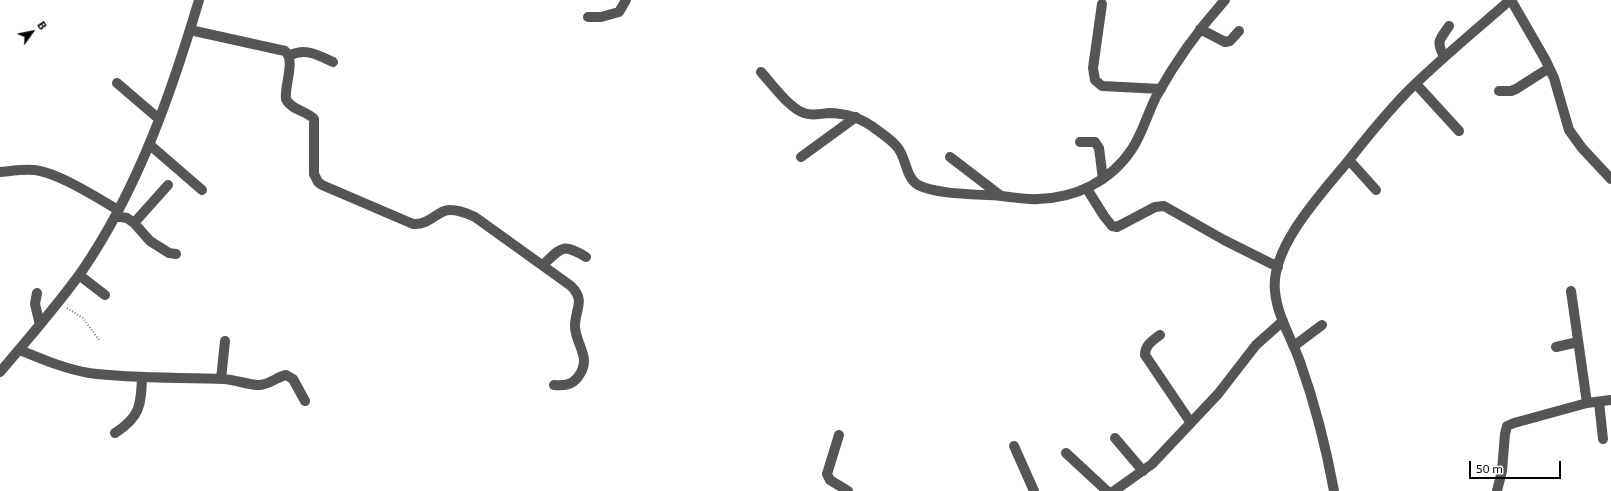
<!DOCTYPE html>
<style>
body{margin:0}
#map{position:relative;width:1611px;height:491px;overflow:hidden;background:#fff;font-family:"Exo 2",sans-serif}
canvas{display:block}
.north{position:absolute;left:12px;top:12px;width:40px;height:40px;-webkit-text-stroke:3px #fff;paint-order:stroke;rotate:57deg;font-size:11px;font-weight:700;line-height:16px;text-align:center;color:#000}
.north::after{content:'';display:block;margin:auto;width:14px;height:18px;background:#000;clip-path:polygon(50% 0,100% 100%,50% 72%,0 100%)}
.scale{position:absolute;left:1469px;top:461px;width:92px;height:18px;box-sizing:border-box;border:2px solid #000;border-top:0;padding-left:5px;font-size:12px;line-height:14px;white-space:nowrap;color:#000;-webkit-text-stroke:3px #fff;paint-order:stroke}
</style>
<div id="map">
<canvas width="1611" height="491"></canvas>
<div class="north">B</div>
<div class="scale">50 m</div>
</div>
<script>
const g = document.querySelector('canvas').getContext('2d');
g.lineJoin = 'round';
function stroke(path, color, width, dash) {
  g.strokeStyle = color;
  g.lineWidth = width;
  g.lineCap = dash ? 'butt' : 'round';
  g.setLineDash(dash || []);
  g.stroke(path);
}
stroke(new Path2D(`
 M 67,308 L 83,318 L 99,340`), '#777', 2, [1, 2]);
stroke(new Path2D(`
 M 1511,0 L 1545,59 L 1554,78 L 1569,130 L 1582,148 L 1611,179
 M 1102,4 L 1093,68 L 1095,80 L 1102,86 L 1161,89
 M 588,17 L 601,17 L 619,12 L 626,0
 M 1200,29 L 1225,42 L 1230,41 L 1239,31
 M 190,30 L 285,51 C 296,60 284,86 286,99 C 291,110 307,111 314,119 L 314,174 L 318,182 L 322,185 L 413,224 C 431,225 438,209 451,210 C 460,210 468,214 475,217 L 571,286 C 586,301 575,309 575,326 C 575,345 593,357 578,377 C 572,385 564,386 554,385
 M 289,56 C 305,47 318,55 333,62
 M 1444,57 C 1436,40 1439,41 1449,26
 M 761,72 C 772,84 789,108 804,113 C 811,116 821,114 828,113 C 847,113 862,118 877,130 C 884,135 892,140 898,148 C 906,158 906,178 918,185 C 938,195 978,194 1001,196 C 1013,197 1026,200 1038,199 C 1076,198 1111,181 1132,149 C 1143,132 1148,112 1157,95 C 1176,61 1199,29 1225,0
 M 117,83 L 159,119
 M 1416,84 L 1459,131
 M 1499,91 L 1511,91 L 1516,89 L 1549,68
 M 1080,142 L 1095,142 L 1099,148 L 1103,179
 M 150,145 L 202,190
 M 801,157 L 856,117
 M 950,157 L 1001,196
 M 1349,160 L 1376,190
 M 0,172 C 11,171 23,169 34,170 C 57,172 98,198 118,210
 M 1087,189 L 1104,216 L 1112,226 L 1117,227 L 1155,207 L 1164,206 L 1224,240 L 1278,267
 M 115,216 L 127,218 L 134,223 L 150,241 L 169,253 L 176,254
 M 134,223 L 168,185
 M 543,265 C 562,247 562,243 586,257
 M 79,275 L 105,295
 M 1571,291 L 1587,403
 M 37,293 L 35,304 L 40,325
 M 1160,335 C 1152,341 1145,345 1145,355 L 1191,423
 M 1294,346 L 1322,325
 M 1556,347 L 1578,342
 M 20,350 C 42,359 65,369 89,373 C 134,379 179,377 224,379 C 235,380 246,384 257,385 C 268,386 276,377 286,375 L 293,379 L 305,401
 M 0,372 C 28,339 57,306 82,271 C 138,189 171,94 199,0
 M 221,379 L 225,341
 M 1599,402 L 1603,439
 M 115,433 C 140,417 141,406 142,377
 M 839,435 L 827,474 L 830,480 L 848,491
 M 1115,438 L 1143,471
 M 1014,446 L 1034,491
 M 1066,453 L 1107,491
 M 1114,491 L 1152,464 L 1218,394 L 1256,345 L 1283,321
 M 1334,491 C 1326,447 1315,404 1300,362 C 1292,339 1277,316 1275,291 C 1270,247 1323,192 1349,160 C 1367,137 1386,114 1406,93 C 1439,60 1475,31 1510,0
 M 1497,491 L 1502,471 L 1505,434 L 1507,426 L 1514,423 L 1587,403 L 1611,400`), '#555', 10);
</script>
